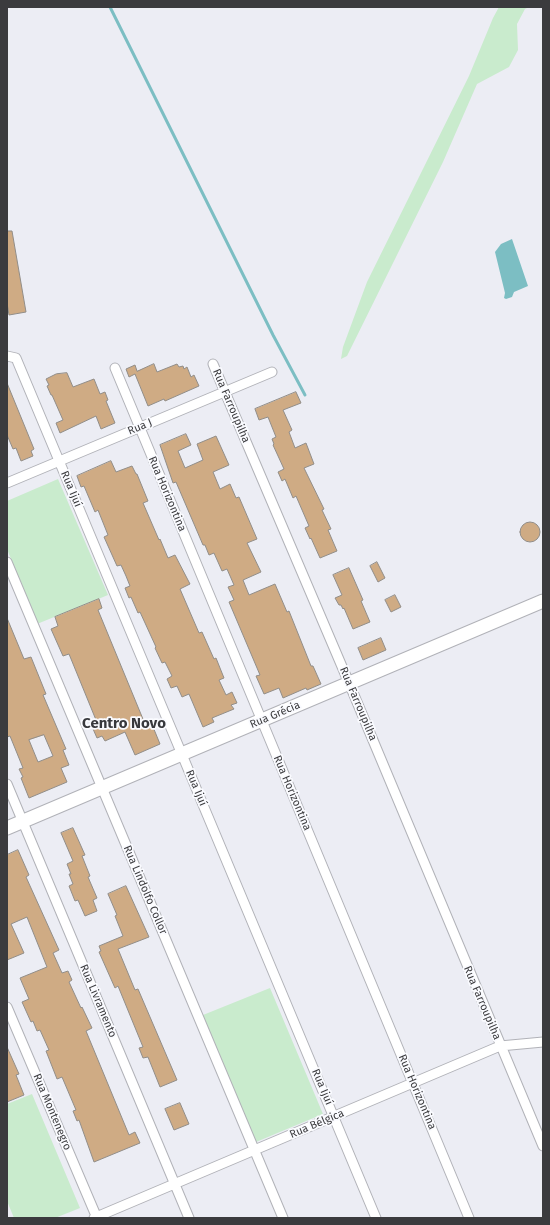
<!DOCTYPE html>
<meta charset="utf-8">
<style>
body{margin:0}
#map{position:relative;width:550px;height:1225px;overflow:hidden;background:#ecedf4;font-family:"Fira Sans",sans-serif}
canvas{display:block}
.frame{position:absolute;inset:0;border:8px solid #3b3b3e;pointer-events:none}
</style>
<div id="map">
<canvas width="550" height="1225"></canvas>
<div class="frame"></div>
</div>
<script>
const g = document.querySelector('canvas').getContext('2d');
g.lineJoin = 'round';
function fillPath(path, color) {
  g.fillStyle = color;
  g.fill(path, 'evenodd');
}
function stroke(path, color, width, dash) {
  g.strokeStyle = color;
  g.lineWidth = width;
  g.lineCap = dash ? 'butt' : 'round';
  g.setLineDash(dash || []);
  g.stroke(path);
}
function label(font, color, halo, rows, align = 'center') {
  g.font = font + ' "Fira Sans",sans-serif';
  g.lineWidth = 3.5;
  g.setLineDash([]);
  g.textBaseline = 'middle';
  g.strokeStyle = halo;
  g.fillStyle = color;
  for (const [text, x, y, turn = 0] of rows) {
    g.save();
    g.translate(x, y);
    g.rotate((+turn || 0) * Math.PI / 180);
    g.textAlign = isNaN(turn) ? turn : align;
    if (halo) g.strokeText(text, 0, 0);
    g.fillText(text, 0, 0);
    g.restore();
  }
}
fillPath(new Path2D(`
 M 499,7 L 529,7 L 525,9 L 517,24 L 518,50 L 509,67 L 477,84 L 443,162 L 347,356 L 341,359 L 343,347 L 367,282 L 469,76 L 493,18 Z
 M 58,479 L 108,595 L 37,624 L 7,549 L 7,501 Z
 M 270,988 L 323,1114 L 256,1142 L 203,1015 Z
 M 32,1094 L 80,1208 L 55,1218 L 14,1218 L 7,1201 L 7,1104 Z`), '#c9ebcd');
fillPath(new Path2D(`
 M 512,239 L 528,286 L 514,292 L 512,297 L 506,299 L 504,298 L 505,293 L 495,252 L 501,244 Z`), '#7cbec3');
stroke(new Path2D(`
 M 110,7 L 273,335 L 305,395`), '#7cbec3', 3);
const building = new Path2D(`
 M 7,231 L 12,231 L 26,312 L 9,315 L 7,303 Z
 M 154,364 L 157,372 L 177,364 L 179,367 L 183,366 L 184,369 L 187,367 L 191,377 L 194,375 L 199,386 L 165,401 L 164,399 L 148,406 L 135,374 L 129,377 L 126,369 L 135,365 L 137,371 Z
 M 67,373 L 73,387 L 94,379 L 100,394 L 105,392 L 108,400 L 106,401 L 115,423 L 101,429 L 96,416 L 60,433 L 56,423 L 63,420 L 52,395 L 51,395 L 47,386 L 49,385 L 46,379 L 56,374 Z
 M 7,383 L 34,449 L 31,451 L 33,456 L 21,461 L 16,448 L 13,449 L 7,435 Z
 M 296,392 L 301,403 L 283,410 L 292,430 L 289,432 L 295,448 L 306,443 L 314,464 L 304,468 L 324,509 L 322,510 L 331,529 L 328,530 L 337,551 L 320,558 L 311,538 L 310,539 L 305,528 L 309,526 L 296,496 L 293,498 L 285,479 L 282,481 L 278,472 L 284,469 L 273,445 L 274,444 L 272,439 L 276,437 L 268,417 L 259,420 L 255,409 Z
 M 186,434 L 191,445 L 178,451 L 185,468 L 203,460 L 197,444 L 216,436 L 229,465 L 213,472 L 220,489 L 230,484 L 236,498 L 239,497 L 257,539 L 247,543 L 261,572 L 243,580 L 249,595 L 275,584 L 287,612 L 289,611 L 311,666 L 313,666 L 321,684 L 307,690 L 306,688 L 283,698 L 279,688 L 264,694 L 256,676 L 260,675 L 229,602 L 234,600 L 228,587 L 234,585 L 227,569 L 222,571 L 214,553 L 209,555 L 205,545 L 203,545 L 176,482 L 173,483 L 160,445 Z
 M 111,461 L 116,472 L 132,466 L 136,474 L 137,474 L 148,501 L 143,503 L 159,540 L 160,539 L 168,558 L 175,555 L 190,584 L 180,589 L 199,633 L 202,632 L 214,659 L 216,658 L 224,678 L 219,680 L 226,695 L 232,692 L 237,703 L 231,705 L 234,709 L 212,718 L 214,722 L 203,727 L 189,694 L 182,697 L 177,686 L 171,688 L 167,679 L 172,676 L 165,662 L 162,663 L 155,648 L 156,647 L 140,612 L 138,613 L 131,597 L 129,598 L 125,588 L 130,586 L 126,576 L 121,565 L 117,566 L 104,537 L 108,535 L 98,510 L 95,512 L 84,486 L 81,487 L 77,476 Z
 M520 532a10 10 0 1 1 20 0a10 10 0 1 1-20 0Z
 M 377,562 L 385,578 L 378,582 L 370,566 Z
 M 349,568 L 363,600 L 361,601 L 370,622 L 353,629 L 344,608 L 343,609 L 341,605 L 339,605 L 335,598 L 342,595 L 333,575 Z
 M 395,595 L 401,607 L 391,612 L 385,600 Z
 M 99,599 L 102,608 L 98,610 L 145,724 L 151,722 L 160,744 L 135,755 L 125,732 L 105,741 L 102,736 L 97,738 L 90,722 L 96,720 L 69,654 L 63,656 L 51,629 L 58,626 L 55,617 Z
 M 7,618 L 24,659 L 31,657 L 46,694 L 43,695 L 66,749 L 63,750 L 69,765 L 61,768 L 67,782 L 29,798 L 21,778 L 23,777 L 19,769 L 23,768 L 10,736 L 7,737 ZM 44,735 L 53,756 L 38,762 L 29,740 Z
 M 381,638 L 386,650 L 363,660 L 358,648 Z
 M 73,828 L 85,855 L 82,856 L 90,876 L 88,877 L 97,898 L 93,900 L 97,911 L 85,916 L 78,900 L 75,901 L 69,886 L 73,884 L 69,874 L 71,874 L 67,864 L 73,861 L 61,833 Z
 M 18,850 L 29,875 L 26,877 L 59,950 L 53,953 L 62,973 L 68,971 L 72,980 L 69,982 L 81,1008 L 82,1007 L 92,1028 L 86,1031 L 129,1135 L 135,1132 L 140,1143 L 94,1162 L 79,1120 L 77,1121 L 73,1111 L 76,1110 L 62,1077 L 57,1079 L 46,1051 L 49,1050 L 40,1030 L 37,1031 L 33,1021 L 31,1022 L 22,1002 L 29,999 L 20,978 L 47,967 L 27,917 L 11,924 L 24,953 L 7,960 L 7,855 Z
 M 126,886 L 149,937 L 118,949 L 135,990 L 138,989 L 177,1080 L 160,1087 L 148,1057 L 143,1058 L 139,1048 L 143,1047 L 118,986 L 115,988 L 99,952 L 101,951 L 99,946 L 123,936 L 115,916 L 117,915 L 108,894 Z
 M 7,1047 L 19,1074 L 16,1075 L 24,1095 L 7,1102 Z
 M 180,1103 L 189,1124 L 174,1130 L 165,1109 Z`);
fillPath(building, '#cfab84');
stroke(building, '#918d88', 1);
const minor = new Path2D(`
 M 7,356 L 16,358 L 376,1218
 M 213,364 L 349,683 L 543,1146
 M 115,368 L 469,1218
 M 7,483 L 272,372
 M 7,562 L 283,1218
 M 7,784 L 189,1218
 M 7,1007 L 97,1218
 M 94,1218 L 500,1046 L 543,1042`);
const secondary = new Path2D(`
 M 7,828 L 543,601`);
stroke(minor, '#b1b2b8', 11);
stroke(secondary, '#b1b2b8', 15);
stroke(minor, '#fff', 9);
stroke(secondary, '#fff', 13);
label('11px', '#3b3b3e', '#fafbff', [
 ["Rua Farroupilha",231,406,67],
 ["Rua J",140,427,-23],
 ["Rua Ijuí",71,489,67],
 ["Rua Horizontina",167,494,67],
 ["Rua Farroupilha",358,704,67],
 ["Rua Grécia",275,715,-23],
 ["Rua Ijuí",196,788,67],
 ["Rua Horizontina",292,793,67],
 ["Rua Lindolfo Collor",145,890,67],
 ["Rua Livramento",98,1001,67],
 ["Rua Farroupilha",482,1003,67],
 ["Rua Ijuí",322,1087,67],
 ["Rua Horizontina",417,1092,67],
 ["Rua Montenegro",52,1112,67],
 ["Rua Bélgica",317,1124,-23]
]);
label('bold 15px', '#37383c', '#fafbff', [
 ["Centro Novo",124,724]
]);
</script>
